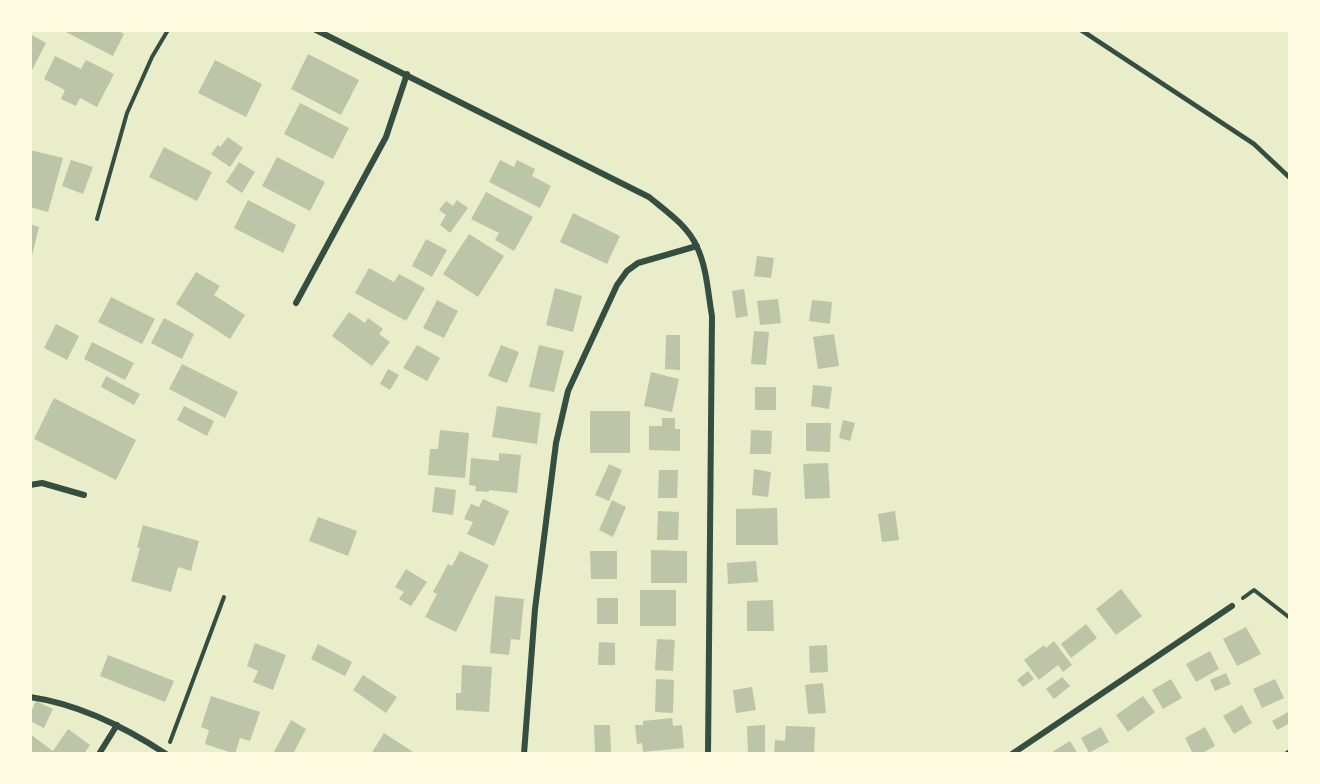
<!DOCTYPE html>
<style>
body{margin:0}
#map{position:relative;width:1320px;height:784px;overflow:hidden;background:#e9edc9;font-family:Mulish,sans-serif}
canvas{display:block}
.frame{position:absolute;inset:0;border:32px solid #fefae0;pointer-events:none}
</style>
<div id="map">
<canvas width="1320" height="784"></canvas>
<div class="frame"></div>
</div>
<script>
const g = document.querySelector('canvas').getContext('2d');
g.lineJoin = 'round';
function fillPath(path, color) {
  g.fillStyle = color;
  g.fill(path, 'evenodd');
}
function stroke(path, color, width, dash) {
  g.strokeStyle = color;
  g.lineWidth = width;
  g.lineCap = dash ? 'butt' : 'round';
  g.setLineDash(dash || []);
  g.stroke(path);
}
fillPath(new Path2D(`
 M 62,30 L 117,30 L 124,34 L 113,56 Z
 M 30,34 L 46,43 L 30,74 Z
 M 308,54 L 359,80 L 341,115 L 291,89 Z
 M 55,56 L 81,69 L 86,60 L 114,74 L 97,107 L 80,98 L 76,106 L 61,99 L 65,90 L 44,79 Z
 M 215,60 L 262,84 L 246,117 L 198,93 Z
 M 300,103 L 349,128 L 333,159 L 284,134 Z
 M 228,137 L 243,148 L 230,167 L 211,154 L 218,145 L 220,147 Z
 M 164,147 L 212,172 L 197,201 L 149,177 Z
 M 30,150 L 63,158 L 48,212 L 30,207 Z
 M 277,157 L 325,182 L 310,211 L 262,186 Z
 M 71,160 L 93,167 L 83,194 L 62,186 Z
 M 500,160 L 514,167 L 517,160 L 535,169 L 532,176 L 551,186 L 540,208 L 489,182 Z
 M 239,162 L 255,172 L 242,193 L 226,182 Z
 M 486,192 L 533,217 L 514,251 L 495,240 L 499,233 L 471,219 Z
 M 248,200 L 296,225 L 283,253 L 234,228 Z
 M 457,200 L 468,208 L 450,233 L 440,225 L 446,215 L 439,210 L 446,201 L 453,206 Z
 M 573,213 L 620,236 L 607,264 L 560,242 Z
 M 30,224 L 39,227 L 31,260 L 30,260 Z
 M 469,234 L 504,256 L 478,297 L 443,274 Z
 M 426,239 L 447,250 L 432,277 L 412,266 Z
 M 757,256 L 774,258 L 771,278 L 754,276 Z
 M 369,268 L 394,282 L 399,274 L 425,288 L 406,321 L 355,293 Z
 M 196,272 L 220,286 L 214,295 L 245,315 L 230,339 L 176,304 Z
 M 555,288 L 582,296 L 573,332 L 546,325 Z
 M 744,289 L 748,316 L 736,318 L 732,291 Z
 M 111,297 L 155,319 L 142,344 L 98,322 Z
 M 778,299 L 781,323 L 760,325 L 757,301 Z
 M 437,300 L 458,311 L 444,338 L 423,328 Z
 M 812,300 L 832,302 L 830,324 L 809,321 Z
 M 349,312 L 365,323 L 368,318 L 383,329 L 379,334 L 390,342 L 372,366 L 332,336 Z
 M 164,318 L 194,334 L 182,359 L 151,343 Z
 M 56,324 L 79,336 L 67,360 L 44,348 Z
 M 754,331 L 769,332 L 766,365 L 751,364 Z
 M 834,334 L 839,366 L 818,369 L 813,337 Z
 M 666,335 L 680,335 L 680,370 L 665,369 Z
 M 92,342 L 134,363 L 125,380 L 84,359 Z
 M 417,345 L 440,358 L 427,381 L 403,368 Z
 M 501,345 L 519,352 L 507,383 L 488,376 Z
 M 539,345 L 564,351 L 554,392 L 529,387 Z
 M 182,364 L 238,392 L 225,418 L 169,389 Z
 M 388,369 L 399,375 L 390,390 L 380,384 Z
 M 651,372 L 679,379 L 672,412 L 644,406 Z
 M 106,376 L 140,394 L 134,405 L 101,387 Z
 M 813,385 L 832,387 L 829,409 L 811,406 Z
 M 755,387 L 776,387 L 776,410 L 755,410 Z
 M 54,398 L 136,440 L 116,480 L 34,439 Z
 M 184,406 L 214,421 L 207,436 L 177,420 Z
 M 497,406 L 541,413 L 537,444 L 492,437 Z
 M 590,411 L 630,411 L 630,453 L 590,453 Z
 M 662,418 L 675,418 L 675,429 L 680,429 L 680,451 L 649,450 L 649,426 L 662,426 Z
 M 843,420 L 855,423 L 850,441 L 839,438 Z
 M 806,423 L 831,423 L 830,452 L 806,451 Z
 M 440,430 L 469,433 L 465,478 L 428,475 L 430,449 L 438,449 Z
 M 751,430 L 772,431 L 771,454 L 750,454 Z
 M 499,453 L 521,455 L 517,493 L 489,490 L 489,492 L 475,491 L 476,486 L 469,485 L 471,458 L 499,461 Z
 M 828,463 L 830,498 L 805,499 L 803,464 Z
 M 609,464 L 622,470 L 609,501 L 595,495 Z
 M 754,469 L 771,472 L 768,497 L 752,495 Z
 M 659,470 L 678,470 L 677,498 L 658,498 Z
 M 435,487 L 456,490 L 453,515 L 432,512 Z
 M 483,499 L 509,511 L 494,546 L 467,534 L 473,522 L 464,519 L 471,504 L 479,507 Z
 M 612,500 L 626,507 L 613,537 L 599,530 Z
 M 777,508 L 778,545 L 736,545 L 736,509 Z
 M 658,511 L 679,512 L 678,540 L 657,540 Z
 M 895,511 L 899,540 L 882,542 L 878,514 Z
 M 318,517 L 357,531 L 348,556 L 309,541 Z
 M 143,525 L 199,541 L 191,571 L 178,567 L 171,592 L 131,581 L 140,548 L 137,547 Z
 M 651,550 L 687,551 L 687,583 L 651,583 Z
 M 460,551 L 489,565 L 456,632 L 425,617 L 437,594 L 433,592 L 448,564 L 452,566 Z
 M 590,551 L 617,551 L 617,579 L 591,579 Z
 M 756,561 L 758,582 L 728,584 L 727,563 Z
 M 406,569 L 427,582 L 411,606 L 399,599 L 404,592 L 395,587 Z
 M 1121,589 L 1142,616 L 1116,635 L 1096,609 Z
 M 640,590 L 676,590 L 676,626 L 640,626 Z
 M 495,596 L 524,599 L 520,640 L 511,639 L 509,655 L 490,653 Z
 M 597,598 L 618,598 L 618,624 L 597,624 Z
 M 773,600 L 774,631 L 747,631 L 747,601 Z
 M 1086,624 L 1097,638 L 1071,658 L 1061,644 Z
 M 1246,627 L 1261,654 L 1237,666 L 1223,639 Z
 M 657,639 L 675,640 L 673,671 L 655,670 Z
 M 1054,641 L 1072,665 L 1063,672 L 1058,665 L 1039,680 L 1024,660 L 1044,645 L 1046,648 Z
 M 599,642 L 615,643 L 615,665 L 598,665 Z
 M 255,643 L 286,655 L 273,690 L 253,682 L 258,671 L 247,666 Z
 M 318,644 L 352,662 L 345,676 L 311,659 Z
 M 827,645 L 828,672 L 810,673 L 809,646 Z
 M 1210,651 L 1219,669 L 1196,682 L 1186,664 Z
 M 108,655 L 174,681 L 165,702 L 100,676 Z
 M 462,665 L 492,667 L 489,712 L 456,710 L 456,693 L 461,693 Z
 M 1028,671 L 1034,679 L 1023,687 L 1017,680 Z
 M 1226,673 L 1231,684 L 1215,691 L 1210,680 Z
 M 363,675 L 397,697 L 386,713 L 353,690 Z
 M 1062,677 L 1070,686 L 1054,699 L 1046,689 Z
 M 656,679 L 674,680 L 673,713 L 655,712 Z
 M 1171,679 L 1182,698 L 1163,709 L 1152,690 Z
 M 1275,679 L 1284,698 L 1262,708 L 1253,689 Z
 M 823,683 L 826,713 L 808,714 L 805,685 Z
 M 752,687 L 756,710 L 736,713 L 733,690 Z
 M 211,696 L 260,712 L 250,741 L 240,738 L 235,754 L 205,744 L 209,730 L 201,727 Z
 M 1143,696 L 1155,712 L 1128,732 L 1116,715 Z
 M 36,701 L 53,709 L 44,728 L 30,721 L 30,714 Z
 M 1242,705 L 1252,723 L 1234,734 L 1223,716 Z
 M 1290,711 L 1290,723 L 1277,730 L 1272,721 Z
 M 672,718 L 673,726 L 682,725 L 684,748 L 643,752 L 642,743 L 637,744 L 635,725 L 643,725 L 643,721 Z
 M 291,720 L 306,729 L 293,754 L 273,754 Z
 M 594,725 L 610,725 L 611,753 L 595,753 Z
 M 765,725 L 765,754 L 748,754 L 747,726 Z
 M 786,726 L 815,727 L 814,754 L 774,754 L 775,740 L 785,741 Z
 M 1101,727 L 1109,742 L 1089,753 L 1081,738 Z
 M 1205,727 L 1215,746 L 1201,754 L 1193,754 L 1185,738 Z
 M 68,729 L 90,745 L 84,754 L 30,754 L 30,734 L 53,751 Z
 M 384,733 L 416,754 L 371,754 Z
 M 1070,741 L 1078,754 L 1049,754 Z`), '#bcc5a7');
stroke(new Path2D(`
 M 97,219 L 127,113 L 152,57 L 168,30
 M 1243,598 L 1254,590 L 1290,618
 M 170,742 L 224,597`), '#344e41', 4);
stroke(new Path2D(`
 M 1081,30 L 1254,144 L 1290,178`), '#344e41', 4.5);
stroke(new Path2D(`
 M 316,30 L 649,197 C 666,211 688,226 697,247 C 707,268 708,294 712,316 L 708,754
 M 296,303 L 386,137 L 407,74
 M 30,485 L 42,483 L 84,495
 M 30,697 C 78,704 125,727 166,754
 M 99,754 L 117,725
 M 524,754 L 535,609 L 556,443 L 568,391 L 617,285 L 627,271 L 638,263 L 697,246
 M 1012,754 L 1232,606
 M 1287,754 L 1290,752`), '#344e41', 6);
</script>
